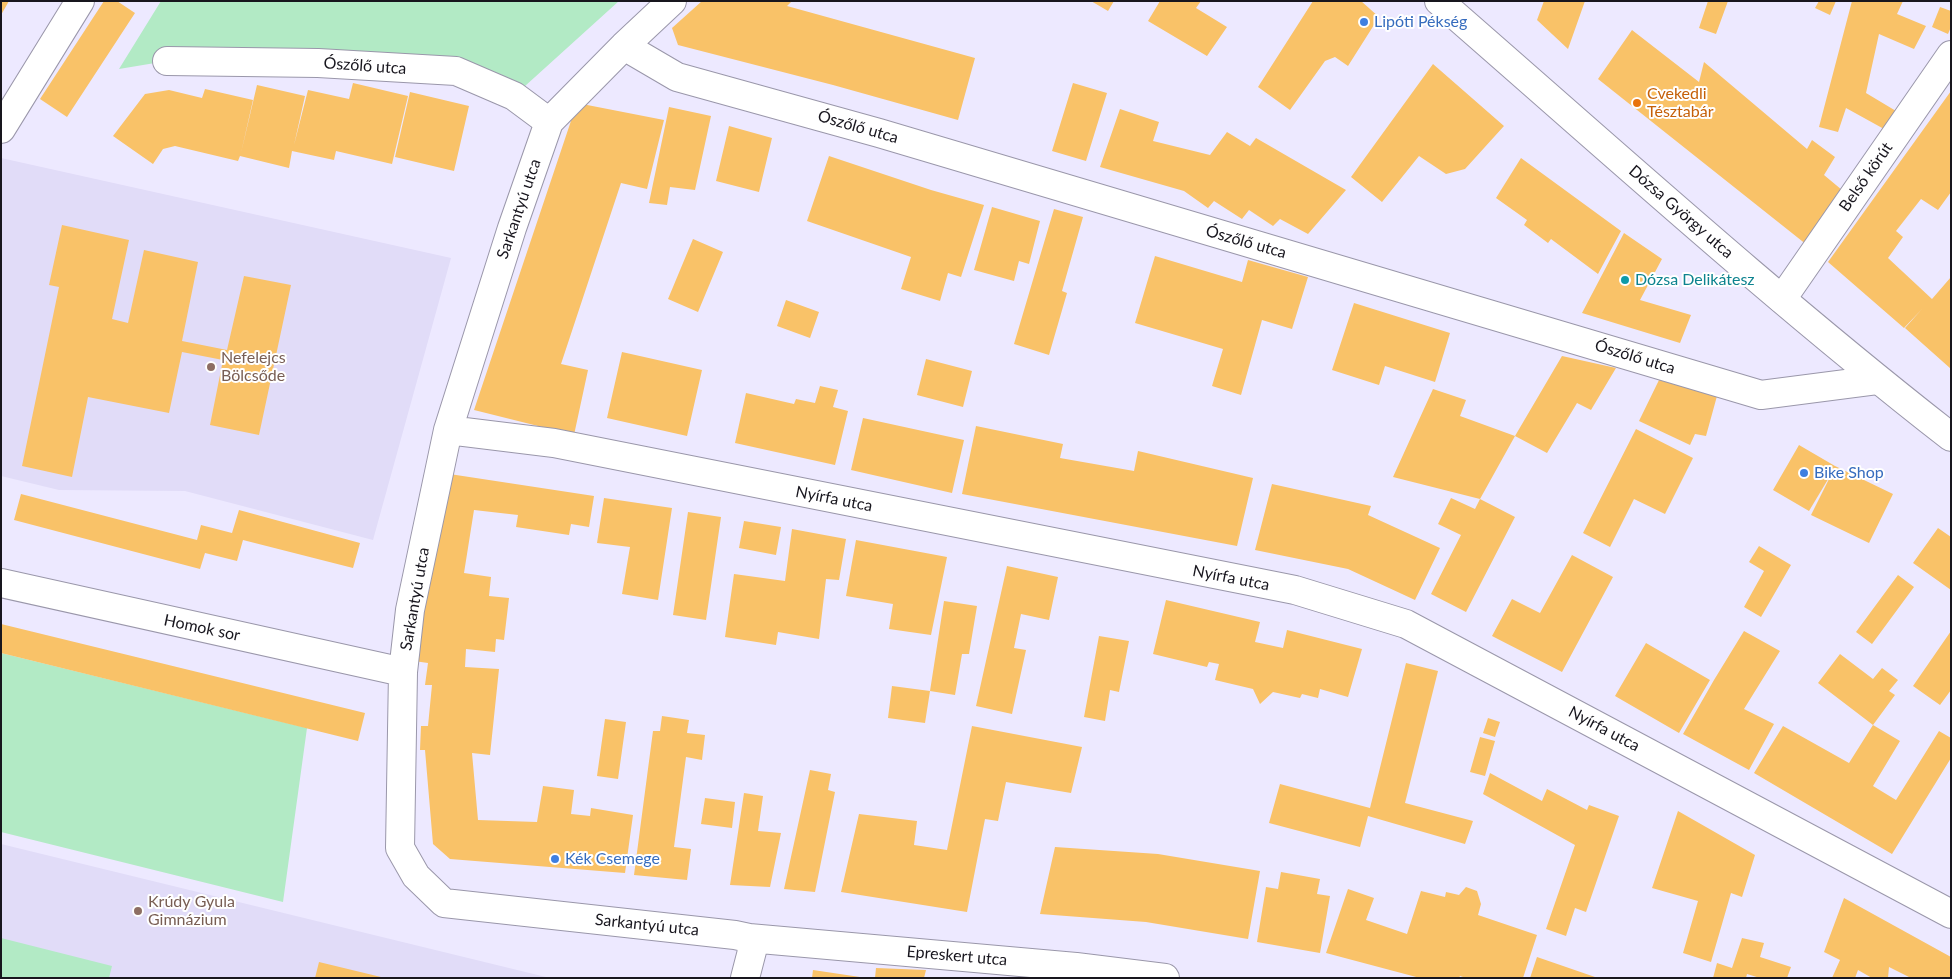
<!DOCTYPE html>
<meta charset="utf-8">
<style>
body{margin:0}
#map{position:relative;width:1952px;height:979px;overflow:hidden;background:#ede9ff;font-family:Lato,sans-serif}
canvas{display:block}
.frame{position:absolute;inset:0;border:2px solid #18161e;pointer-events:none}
</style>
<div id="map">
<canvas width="1952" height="979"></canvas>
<div class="frame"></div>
</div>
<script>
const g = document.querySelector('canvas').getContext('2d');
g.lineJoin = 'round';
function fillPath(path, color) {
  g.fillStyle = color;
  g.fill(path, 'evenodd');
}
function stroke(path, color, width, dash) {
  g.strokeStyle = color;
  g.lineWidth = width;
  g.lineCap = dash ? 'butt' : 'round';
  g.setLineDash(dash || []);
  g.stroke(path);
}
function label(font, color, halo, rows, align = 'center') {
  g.font = font + ' Lato,sans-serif';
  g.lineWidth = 4;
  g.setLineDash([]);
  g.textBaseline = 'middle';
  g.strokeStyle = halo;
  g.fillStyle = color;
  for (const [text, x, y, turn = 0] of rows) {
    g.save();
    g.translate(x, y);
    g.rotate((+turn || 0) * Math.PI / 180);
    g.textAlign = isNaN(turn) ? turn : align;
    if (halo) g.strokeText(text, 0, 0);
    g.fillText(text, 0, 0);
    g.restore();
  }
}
fillPath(new Path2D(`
 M 1,158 L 451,258 L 373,540 L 185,491 L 59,490 L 1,476 Z
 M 1,844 L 550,978 L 1,978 Z`), '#e1dcf8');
fillPath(new Path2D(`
 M 161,1 L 619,1 L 514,96 L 456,71 L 167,61 L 119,69 Z
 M 1,653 L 307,728 L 283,902 L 1,832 Z
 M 1,938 L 112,966 L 109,978 L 1,978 Z`), '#b2eac5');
fillPath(new Path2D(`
 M 1,1 L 9,1 L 1,15 Z
 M 104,1 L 117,1 L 135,13 L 67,117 L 40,99 Z
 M 702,1 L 792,1 L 787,6 L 975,58 L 958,120 L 833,85 L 678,45 L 672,28 Z
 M 1091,1 L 1114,1 L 1108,11 Z
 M 1160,1 L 1201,1 L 1196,8 L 1227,27 L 1207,56 L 1148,21 Z
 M 1313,1 L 1361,1 L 1379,17 L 1348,66 L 1335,57 L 1325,61 L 1290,110 L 1258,87 Z
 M 1544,1 L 1585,1 L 1568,49 L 1537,20 Z
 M 1708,1 L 1728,1 L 1716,34 L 1699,28 Z
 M 1819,1 L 1836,1 L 1830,15 L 1815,8 Z
 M 1852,1 L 1903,1 L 1897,14 L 1926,26 L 1914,49 L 1879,34 L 1866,93 L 1896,111 L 1884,129 L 1846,108 L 1838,132 L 1819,127 Z
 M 1940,7 L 1951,11 L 1951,27 L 1948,34 L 1932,27 Z
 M 1632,30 L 1699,82 L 1704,62 L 1807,149 L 1812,140 L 1835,157 L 1824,175 L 1842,190 L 1807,245 L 1598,79 Z
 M 1433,64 L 1504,126 L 1465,169 L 1446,174 L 1419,156 L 1382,202 L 1351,177 Z
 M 353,83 L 408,96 L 392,164 L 336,151 L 334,160 L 292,151 L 289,168 L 240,156 L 238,161 L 175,146 L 163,149 L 153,164 L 113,136 L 145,94 L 169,90 L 202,98 L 205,89 L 253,100 L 241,153 L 257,85 L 305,96 L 294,145 L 308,90 L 349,99 Z
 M 1073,83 L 1107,93 L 1086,161 L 1052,151 Z
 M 1951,91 L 1951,192 L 1938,210 L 1921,199 L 1896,231 L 1903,237 L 1888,258 L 1932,299 L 1951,277 L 1951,369 L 1905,328 L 1922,309 L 1904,328 L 1828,262 Z
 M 410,92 L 469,106 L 454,171 L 395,157 Z
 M 577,103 L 664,120 L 647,189 L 621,183 L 561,364 L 588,370 L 574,435 L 474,410 Z
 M 669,107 L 711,116 L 695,190 L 670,187 L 667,205 L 649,203 Z
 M 1120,109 L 1159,122 L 1153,141 L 1210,155 L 1227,132 L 1250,146 L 1256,138 L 1346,190 L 1308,234 L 1280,219 L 1273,226 L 1249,210 L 1242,219 L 1214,201 L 1208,208 L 1184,191 L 1100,167 Z
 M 729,126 L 772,138 L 759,192 L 716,181 Z
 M 829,156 L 931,190 L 984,205 L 961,277 L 948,273 L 940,301 L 901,289 L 911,257 L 807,221 Z
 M 1521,158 L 1621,231 L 1598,274 L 1551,239 L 1548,243 L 1524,225 L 1527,220 L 1496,198 Z
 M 992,207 L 1040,221 L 1029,264 L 1019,261 L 1014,281 L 974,270 Z
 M 1054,209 L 1083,217 L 1062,291 L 1067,293 L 1049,355 L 1014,344 Z
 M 62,225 L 129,240 L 112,319 L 128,323 L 144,250 L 198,262 L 182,341 L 227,350 L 244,276 L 291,285 L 259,435 L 210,425 L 223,360 L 182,352 L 169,413 L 88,397 L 72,477 L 22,466 L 59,287 L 49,285 Z
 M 1624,233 L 1662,259 L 1640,300 L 1691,315 L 1680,343 L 1582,313 Z
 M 693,239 L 723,252 L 698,312 L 668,299 Z
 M 1155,256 L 1242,282 L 1248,260 L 1308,277 L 1292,329 L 1262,320 L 1241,395 L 1212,386 L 1223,349 L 1135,323 Z
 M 786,300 L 819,312 L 810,338 L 777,326 Z
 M 1354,303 L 1450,333 L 1435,382 L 1385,366 L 1379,385 L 1332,370 Z
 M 622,352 L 702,370 L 687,436 L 607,418 Z
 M 1562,356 L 1616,368 L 1591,410 L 1577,403 L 1547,453 L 1515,436 Z
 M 926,359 L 972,371 L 963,407 L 917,395 Z
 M 1659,380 L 1717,396 L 1706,436 L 1695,434 L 1690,445 L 1639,421 Z
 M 820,386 L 838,390 L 833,407 L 848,411 L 835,465 L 735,443 L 746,393 L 794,404 L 796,399 L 815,403 Z
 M 1433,389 L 1466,400 L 1460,416 L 1515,436 L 1480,499 L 1393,477 Z
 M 863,418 L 964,440 L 952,493 L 851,470 Z
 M 976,426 L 1063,444 L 1060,458 L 1134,471 L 1138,451 L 1253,478 L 1237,546 L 962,494 Z
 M 1636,429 L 1693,458 L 1665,514 L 1634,499 L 1610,547 L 1583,533 Z
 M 1799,445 L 1835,466 L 1893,494 L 1869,543 L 1811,515 L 1833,471 L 1809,511 L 1773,490 Z
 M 443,473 L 594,496 L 589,527 L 571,524 L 569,535 L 516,527 L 518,515 L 474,510 L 464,573 L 491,577 L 489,596 L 509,598 L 504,640 L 496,639 L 495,652 L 466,649 L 465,667 L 499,669 L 490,755 L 472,753 L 478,820 L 537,822 L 543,786 L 574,790 L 571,814 L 590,816 L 591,808 L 633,815 L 625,873 L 450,859 L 433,844 L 425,750 L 420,750 L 421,726 L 428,726 L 432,685 L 425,685 L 428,663 L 414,661 Z
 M 1272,484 L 1371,506 L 1368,515 L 1440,548 L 1415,600 L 1348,569 L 1255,550 Z
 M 21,494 L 197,540 L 201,525 L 232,533 L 239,510 L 360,543 L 353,568 L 243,540 L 237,561 L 205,553 L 200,569 L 14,520 Z
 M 604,498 L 672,508 L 658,600 L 622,594 L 630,547 L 597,543 Z
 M 1451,498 L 1475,509 L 1480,499 L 1515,517 L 1466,612 L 1431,594 L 1461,535 L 1438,524 Z
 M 688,512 L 721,517 L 706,620 L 673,615 Z
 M 744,521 L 781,527 L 776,555 L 739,548 Z
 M 1938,528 L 1951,537 L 1951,590 L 1913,563 Z
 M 792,529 L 846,539 L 839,580 L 826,579 L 819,639 L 778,632 L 776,645 L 725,637 L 734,574 L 785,581 Z
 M 856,540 L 947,557 L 931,635 L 889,629 L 893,604 L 846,596 Z
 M 1759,546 L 1791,565 L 1761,617 L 1744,607 L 1764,571 L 1749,562 Z
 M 1572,555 L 1613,577 L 1562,672 L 1492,636 L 1512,599 L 1540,613 Z
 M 1007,566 L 1058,577 L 1049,620 L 1021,614 L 1014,648 L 1026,650 L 1012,714 L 976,706 Z
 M 1898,575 L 1914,587 L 1872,644 L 1856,632 Z
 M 1166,600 L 1260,622 L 1255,642 L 1283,648 L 1287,630 L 1362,649 L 1348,697 L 1320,689 L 1318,698 L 1302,694 L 1300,698 L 1273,692 L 1260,704 L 1253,689 L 1215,680 L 1219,664 L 1209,662 L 1207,667 L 1153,654 Z
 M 944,601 L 977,606 L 969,654 L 962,654 L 955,695 L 930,691 Z
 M 1,624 L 365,713 L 358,741 L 1,653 Z
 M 1744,631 L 1780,651 L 1744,709 L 1774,724 L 1749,770 L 1683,734 L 1714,680 Z
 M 1951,631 L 1951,690 L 1940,705 L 1913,686 Z
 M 1099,636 L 1129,641 L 1119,692 L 1110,690 L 1105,721 L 1084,717 Z
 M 1646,643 L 1710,680 L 1679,733 L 1615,696 Z
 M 1840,654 L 1873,679 L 1882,668 L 1898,680 L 1889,691 L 1895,695 L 1873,725 L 1818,683 Z
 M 1406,663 L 1438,671 L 1405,803 L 1473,821 L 1465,844 L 1368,816 L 1360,847 L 1269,823 L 1280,784 L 1370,808 Z
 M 892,686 L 930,691 L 925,723 L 888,718 Z
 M 662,716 L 689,720 L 687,733 L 705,735 L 702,760 L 686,757 L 674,847 L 691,849 L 687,880 L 634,875 L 653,731 L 660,731 Z
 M 1488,718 L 1500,722 L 1495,737 L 1483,733 Z
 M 605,719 L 626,722 L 618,779 L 597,776 Z
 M 1873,725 L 1900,741 L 1873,786 L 1896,800 L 1939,731 L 1951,738 L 1951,758 L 1892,854 L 1754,773 L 1783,726 L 1849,763 Z
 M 972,726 L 1082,747 L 1071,793 L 1006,782 L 998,821 L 985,819 L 967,912 L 841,892 L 859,814 L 917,821 L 914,845 L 947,850 Z
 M 1480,737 L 1495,741 L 1485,776 L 1470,772 Z
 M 810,770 L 831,774 L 828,790 L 835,792 L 815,892 L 784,889 Z
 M 1490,773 L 1542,801 L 1547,789 L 1587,810 L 1589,805 L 1619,816 L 1586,912 L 1575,908 L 1566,936 L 1546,929 L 1575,845 L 1483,794 Z
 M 744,793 L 763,796 L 758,831 L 781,833 L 770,887 L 730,885 Z
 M 705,798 L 735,802 L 732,828 L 701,824 Z
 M 1678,811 L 1755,855 L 1742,897 L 1731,893 L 1711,962 L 1683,953 L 1698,901 L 1652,888 Z
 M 1055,847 L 1158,854 L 1260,871 L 1248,939 L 1146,922 L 1040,914 Z
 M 1281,872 L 1320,879 L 1317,894 L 1330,896 L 1320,953 L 1257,942 L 1266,887 L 1278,889 Z
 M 1466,887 L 1477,891 L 1481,904 L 1478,915 L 1537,935 L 1523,978 L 1466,978 L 1460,976 L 1459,978 L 1420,978 L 1326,953 L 1348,889 L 1374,898 L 1366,920 L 1407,934 L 1421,891 L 1445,897 L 1446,892 L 1459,895 Z
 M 1844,898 L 1951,957 L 1951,978 L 1911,978 L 1889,967 L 1888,978 L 1872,978 L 1858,970 L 1855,978 L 1832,978 L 1840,960 L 1824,952 Z
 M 1742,938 L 1764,943 L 1760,957 L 1791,967 L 1787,978 L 1760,978 L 1747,974 L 1746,978 L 1713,978 L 1717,963 L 1732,968 Z
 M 1537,957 L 1595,977 L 1595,978 L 1530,978 Z
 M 319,962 L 381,977 L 381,978 L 315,978 Z
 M 876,968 L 926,970 L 924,978 L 875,978 Z
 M 813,970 L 860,977 L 860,978 L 812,978 Z`), '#f9c268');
const street = new Path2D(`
 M 672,1 L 624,46 L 549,122 L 512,228 L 448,430 L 410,610 L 403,672 L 400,848 L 416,876 L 444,903 L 735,935 L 749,938 L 1076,967 L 1165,978
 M 624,46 L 677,77 L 879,133 L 1761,395 L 1877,380
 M 167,61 L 318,63 L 456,71 L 514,96 L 549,122
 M 1,129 L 80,1
 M 1782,299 L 1951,55
 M 448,430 L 554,443 L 1295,590 L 1406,624 L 1951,914
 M 1,583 L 403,672
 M 745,978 L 752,951 L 749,938`);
const secondary = new Path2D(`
 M 1439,1 C 1608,148 1774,299 1951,437`);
stroke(street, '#9a97aa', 30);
stroke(secondary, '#9a97aa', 30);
stroke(street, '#fff', 28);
stroke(secondary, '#fff', 28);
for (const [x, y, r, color] of [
 [1364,22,5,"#3f7fe0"],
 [1637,103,5,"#e8710a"],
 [1625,280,5,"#0f9aa8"],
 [211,367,5,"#8d6e63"],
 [1804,473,5,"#3f7fe0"],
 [555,859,5,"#3f7fe0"],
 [138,911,5,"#8d6e63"]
]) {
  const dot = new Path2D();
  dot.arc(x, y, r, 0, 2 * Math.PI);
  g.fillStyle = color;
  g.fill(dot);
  stroke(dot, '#fff', 2);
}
label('16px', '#366cbe', '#fff', [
 ["Lipóti Pékség",1374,22],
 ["Bike Shop",1814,473],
 ["Kék Csemege",565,859]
], 'left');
label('16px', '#18161e', '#fff', [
 ["Ószőlő utca",365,66,4],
 ["Ószőlő utca",858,127,16],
 ["Belső körút",1866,177,-55],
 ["Sarkantyú utca",519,209,-71],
 ["Dózsa György utca",1681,212,41],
 ["Ószőlő utca",1246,242,16],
 ["Ószőlő utca",1635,357,17],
 ["Nyírfa utca",834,499,11],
 ["Nyírfa utca",1231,578,11],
 ["Sarkantyú utca",415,599,-80],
 ["Homok sor",202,628,12],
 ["Nyírfa utca",1604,729,28],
 ["Sarkantyú utca",647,925,6],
 ["Epreskert utca",957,956,5]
]);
label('16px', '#c56008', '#fff', [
 ["Cvekedli",1647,94],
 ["Tésztabár",1647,112]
], 'left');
label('16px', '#0d838f', '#fff', [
 ["Dózsa Delikátesz",1635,280]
], 'left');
label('16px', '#785e54', '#fff', [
 ["Nefelejcs",221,358],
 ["Bölcsőde",221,376],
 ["Krúdy Gyula",148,902],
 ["Gimnázium",148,920]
], 'left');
</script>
